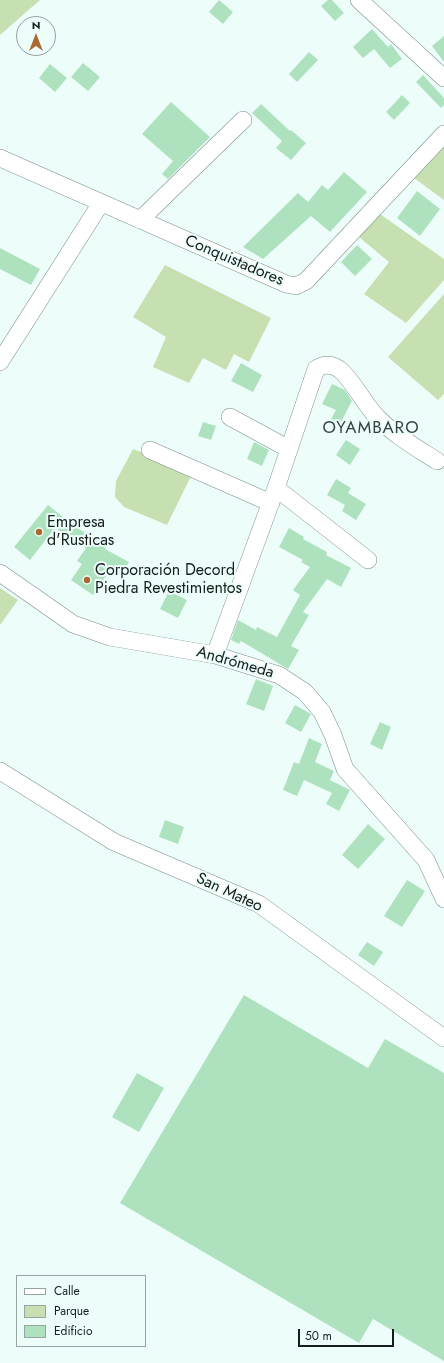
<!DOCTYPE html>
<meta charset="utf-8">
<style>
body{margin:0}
#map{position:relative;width:444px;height:1363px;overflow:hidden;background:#edfefa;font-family:Jost,sans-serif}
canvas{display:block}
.legend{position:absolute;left:16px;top:1275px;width:130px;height:72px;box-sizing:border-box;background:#edfefa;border:1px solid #97a4a1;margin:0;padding:5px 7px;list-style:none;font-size:12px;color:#161d1b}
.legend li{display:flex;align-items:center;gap:8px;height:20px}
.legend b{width:20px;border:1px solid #97a4a1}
.north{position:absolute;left:16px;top:16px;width:40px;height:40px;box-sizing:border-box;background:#edfefa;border:1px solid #97a4a1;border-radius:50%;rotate:0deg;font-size:11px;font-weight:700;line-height:16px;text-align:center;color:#161d1b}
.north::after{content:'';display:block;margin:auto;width:14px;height:18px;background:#aa6a32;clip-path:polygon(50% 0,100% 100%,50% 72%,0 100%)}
.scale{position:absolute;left:298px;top:1329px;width:96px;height:18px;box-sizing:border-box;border:2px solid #161d1b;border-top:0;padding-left:5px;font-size:12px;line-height:14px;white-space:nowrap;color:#161d1b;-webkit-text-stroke:3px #edfefa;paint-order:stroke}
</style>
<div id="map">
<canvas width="444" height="1363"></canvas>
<ul class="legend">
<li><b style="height:5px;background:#fff"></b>Calle</li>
<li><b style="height:11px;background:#c6e0b2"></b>Parque</li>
<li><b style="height:11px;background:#aee2bf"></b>Edificio</li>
</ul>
<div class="north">N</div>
<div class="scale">50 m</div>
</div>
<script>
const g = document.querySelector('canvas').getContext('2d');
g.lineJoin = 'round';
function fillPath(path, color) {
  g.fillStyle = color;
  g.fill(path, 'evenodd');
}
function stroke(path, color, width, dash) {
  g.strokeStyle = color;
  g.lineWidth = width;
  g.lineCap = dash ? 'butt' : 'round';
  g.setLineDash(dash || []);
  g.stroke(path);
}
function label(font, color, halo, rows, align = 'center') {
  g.font = font + ' Jost,sans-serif';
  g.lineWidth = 4;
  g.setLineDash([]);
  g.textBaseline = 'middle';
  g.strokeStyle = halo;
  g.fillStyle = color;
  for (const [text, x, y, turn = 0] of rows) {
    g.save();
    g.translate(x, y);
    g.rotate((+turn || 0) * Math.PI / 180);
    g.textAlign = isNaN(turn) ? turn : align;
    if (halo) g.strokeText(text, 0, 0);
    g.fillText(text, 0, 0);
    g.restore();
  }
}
fillPath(new Path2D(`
 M 0,0 L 40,0 L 0,35 Z
 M 444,143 L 444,200 L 414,178 Z
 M 380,214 L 444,259 L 444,280 L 406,323 L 364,294 L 389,262 L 359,237 Z
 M 165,265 L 271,318 L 249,362 L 234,354 L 226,370 L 203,358 L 189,383 L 153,367 L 166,337 L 133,317 Z
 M 444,294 L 444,394 L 438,400 L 388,357 Z
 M 133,449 L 193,472 L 167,525 L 124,507 L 115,497 L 116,481 Z
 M 0,588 L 18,600 L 0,625 Z`), '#c6e0b2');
fillPath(new Path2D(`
 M 219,0 L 233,12 L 223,24 L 209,12 Z
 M 328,0 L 332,0 L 344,13 L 335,21 L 321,6 Z
 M 372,29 L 388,47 L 391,44 L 402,59 L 390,68 L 374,49 L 363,58 L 353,47 Z
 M 444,36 L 444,62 L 432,46 Z
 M 309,52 L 318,60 L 297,82 L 289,74 Z
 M 83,63 L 100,77 L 88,91 L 71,77 Z
 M 50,64 L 67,78 L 55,92 L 39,78 Z
 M 423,75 L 444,98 L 444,105 L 441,108 L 416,82 Z
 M 402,95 L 410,103 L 394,120 L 386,112 Z
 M 171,102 L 210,137 L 168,179 L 162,174 L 173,161 L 142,134 Z
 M 261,104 L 290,131 L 291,130 L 306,143 L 291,160 L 276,148 L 282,141 L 252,113 Z
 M 344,172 L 367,192 L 330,232 L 311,216 L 263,259 L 243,247 L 298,193 L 308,202 L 322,185 L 328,190 Z
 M 417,191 L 440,209 L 420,236 L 397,218 Z
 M 357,245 L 372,259 L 355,276 L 341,262 Z
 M 0,248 L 40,269 L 31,285 L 0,269 Z
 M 241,363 L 262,375 L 253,392 L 231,381 Z
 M 332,384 L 345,390 L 352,401 L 339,426 L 330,421 L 336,410 L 322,404 Z
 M 203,422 L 216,426 L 211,440 L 198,436 Z
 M 346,440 L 360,449 L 350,465 L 336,455 Z
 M 254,442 L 269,450 L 262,466 L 247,459 Z
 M 336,479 L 351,488 L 348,493 L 366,504 L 356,520 L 342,511 L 345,505 L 327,495 Z
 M 48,505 L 63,517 L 62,518 L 90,536 L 90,537 L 106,548 L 105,549 L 129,562 L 121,576 L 110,570 L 93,595 L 71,580 L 82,564 L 77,561 L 86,548 L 55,528 L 30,560 L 14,547 Z
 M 289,528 L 304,537 L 303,539 L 327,552 L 326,555 L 351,568 L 341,587 L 327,579 L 303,612 L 309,615 L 291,646 L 299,650 L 288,669 L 241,641 L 239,644 L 231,640 L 238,620 L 256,630 L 257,627 L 277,637 L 300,595 L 293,590 L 310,567 L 301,562 L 303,560 L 279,547 Z
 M 169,591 L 187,600 L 178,618 L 160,609 Z
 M 256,679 L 273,686 L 264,711 L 246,704 Z
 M 295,705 L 311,714 L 301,732 L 285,723 Z
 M 380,722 L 391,727 L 382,750 L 370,744 Z
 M 309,738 L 322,744 L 315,762 L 334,771 L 330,780 L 350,790 L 339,811 L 326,804 L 332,793 L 304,780 L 297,796 L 283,790 L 294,762 L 299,764 Z
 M 165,820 L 184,827 L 178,844 L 159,837 Z
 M 368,824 L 385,839 L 358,869 L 342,855 Z
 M 407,880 L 425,891 L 402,927 L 384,916 Z
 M 367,942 L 383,952 L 374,966 L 358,955 Z
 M 244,995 L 368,1068 L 385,1039 L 444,1073 L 444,1361 L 373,1319 L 359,1343 L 120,1203 Z
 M 137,1073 L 164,1088 L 139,1132 L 112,1117 Z`), '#aee2bf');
const minor = new Path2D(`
 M 359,0 L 444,78
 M 0,158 L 286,284 L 296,286 L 306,281 L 444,134
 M 140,220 L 243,120
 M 0,362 L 101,203
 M 230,417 L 289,449
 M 150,450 L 271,503
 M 276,488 L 368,560
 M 0,573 L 73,624 L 110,637 L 215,655 L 279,675 L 305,692 L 322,712 L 333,735 L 345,769 L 426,860 L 444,899
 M 215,655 L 276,488 L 316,369 C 323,364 331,364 339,369 C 353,380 364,404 377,417 C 394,435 417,448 437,461
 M 0,771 L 114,842 L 259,904 L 444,1038`);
stroke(minor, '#798d88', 18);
stroke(minor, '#fff', 17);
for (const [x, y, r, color] of [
 [39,532,4,"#aa6a32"],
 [87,580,4,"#aa6a32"]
]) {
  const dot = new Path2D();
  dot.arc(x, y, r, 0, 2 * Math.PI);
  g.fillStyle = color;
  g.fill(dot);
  stroke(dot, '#edfefa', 1.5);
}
label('16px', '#161d1b', '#edfefa', [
 ["Conquistadores",234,261,23],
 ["Andrómeda",235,663,16],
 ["San Mateo",229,893,25]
]);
label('16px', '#161d1b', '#edfefa', [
 ["Empresa",47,523],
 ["d'Rusticas",47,541],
 ["Corporación Decord",95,571],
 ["Piedra Revestimientos",95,589]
], 'left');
g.letterSpacing = '1px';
label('17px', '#32443f', '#edfefa', [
 ["OYAMBARO",371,429]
]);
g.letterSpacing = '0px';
</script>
